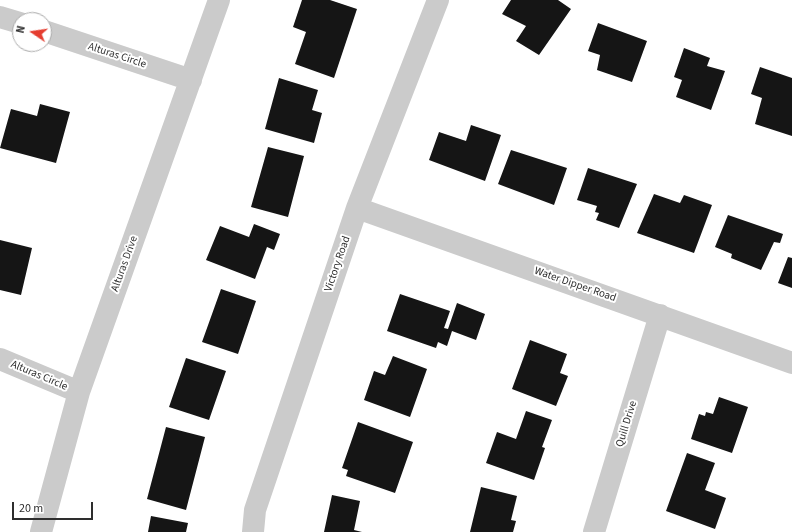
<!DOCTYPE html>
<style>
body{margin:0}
#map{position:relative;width:792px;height:532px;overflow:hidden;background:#fff;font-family:"Source Sans 3",sans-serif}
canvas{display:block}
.north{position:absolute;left:12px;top:12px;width:40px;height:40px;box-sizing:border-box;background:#fff;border:1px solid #ababab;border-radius:50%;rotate:283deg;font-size:11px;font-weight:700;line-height:16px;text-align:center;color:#2e2e2e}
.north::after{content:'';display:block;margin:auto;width:14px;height:18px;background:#e53d30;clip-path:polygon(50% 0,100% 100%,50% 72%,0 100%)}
.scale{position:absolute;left:12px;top:502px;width:81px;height:18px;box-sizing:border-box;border:2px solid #2e2e2e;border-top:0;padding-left:5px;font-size:12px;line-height:14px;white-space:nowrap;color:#2e2e2e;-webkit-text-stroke:3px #fff;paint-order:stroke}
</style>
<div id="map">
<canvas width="792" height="532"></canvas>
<div class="north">N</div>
<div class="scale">20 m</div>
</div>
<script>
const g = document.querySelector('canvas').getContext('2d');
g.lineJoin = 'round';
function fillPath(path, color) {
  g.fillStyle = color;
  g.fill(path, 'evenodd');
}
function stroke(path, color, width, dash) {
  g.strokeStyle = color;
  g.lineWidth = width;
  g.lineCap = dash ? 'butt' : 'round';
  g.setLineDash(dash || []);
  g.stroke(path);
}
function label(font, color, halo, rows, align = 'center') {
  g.font = font + ' "Source Sans 3",sans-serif';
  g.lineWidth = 4;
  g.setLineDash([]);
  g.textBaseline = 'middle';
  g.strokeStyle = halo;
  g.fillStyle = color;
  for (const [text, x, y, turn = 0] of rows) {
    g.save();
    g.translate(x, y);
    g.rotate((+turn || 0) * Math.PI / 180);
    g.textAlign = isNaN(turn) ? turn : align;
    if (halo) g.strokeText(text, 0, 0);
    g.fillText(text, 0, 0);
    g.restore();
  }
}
fillPath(new Path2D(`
 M 302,0 L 330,0 L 357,9 L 334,78 L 295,64 L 306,32 L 293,27 Z
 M 511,0 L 558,0 L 571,9 L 539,55 L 516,41 L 526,26 L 502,14 Z
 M 598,23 L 647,41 L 632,82 L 597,70 L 600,55 L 588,51 Z
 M 684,48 L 710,58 L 707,66 L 725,71 L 711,110 L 676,97 L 682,80 L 674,77 Z
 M 760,67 L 792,78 L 792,136 L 755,124 L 762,98 L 751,94 Z
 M 279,78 L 318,90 L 312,110 L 322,113 L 314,143 L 265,129 Z
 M 40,104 L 70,112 L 56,163 L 0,148 L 11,109 L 37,116 Z
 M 471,125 L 501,135 L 485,181 L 429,160 L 439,132 L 466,141 Z
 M 268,147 L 304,156 L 288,217 L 251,207 Z
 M 511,150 L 567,168 L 554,205 L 498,184 Z
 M 588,168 L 637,184 L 619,228 L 596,220 L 599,213 L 595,212 L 597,206 L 577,200 Z
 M 654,194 L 680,203 L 684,195 L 712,205 L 694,253 L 637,233 Z
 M 728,215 L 783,234 L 780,243 L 774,242 L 761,270 L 731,258 L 732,254 L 715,247 Z
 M 254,224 L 280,234 L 274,250 L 267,247 L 255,279 L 206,260 L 220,226 L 249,237 Z
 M 0,240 L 32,248 L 21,295 L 0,290 Z
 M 788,257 L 792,258 L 792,288 L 778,283 Z
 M 221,289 L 256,301 L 238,354 L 202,342 Z
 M 400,294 L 450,311 L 444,328 L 448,329 L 457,303 L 485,314 L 476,340 L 452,331 L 447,346 L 438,342 L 436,348 L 387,331 Z
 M 530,340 L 567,354 L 560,373 L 568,376 L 556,406 L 512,389 Z
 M 393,356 L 427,369 L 410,417 L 364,400 L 374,371 L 385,375 Z
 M 186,358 L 226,371 L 209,420 L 169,407 Z
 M 719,397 L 748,407 L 732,453 L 691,439 L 699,414 L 705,416 L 706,412 L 713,414 Z
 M 526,411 L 552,420 L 542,447 L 545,448 L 534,480 L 486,463 L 497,432 L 516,439 Z
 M 358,422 L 413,442 L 395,493 L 346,476 L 348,470 L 342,468 Z
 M 166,427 L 205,437 L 186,510 L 147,499 Z
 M 687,453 L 715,463 L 705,490 L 726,498 L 715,529 L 666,511 Z
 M 481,487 L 517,496 L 511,520 L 516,521 L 513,532 L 470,532 Z
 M 332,495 L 360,501 L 354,530 L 362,532 L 324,532 Z
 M 151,516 L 188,523 L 186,532 L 148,532 Z`), '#151515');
stroke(new Path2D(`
 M 0,17 L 20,23
 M 44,31 L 191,80
 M 357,208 L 792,363
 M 0,359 L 79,392
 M 41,532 L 79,392 L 219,0
 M 253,532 L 255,510 L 357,208 L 438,0
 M 594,532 L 660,315`), '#cbcbcb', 22);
label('11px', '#2e2e2e', '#fff', [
 ["Alturas Circle",117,56,18],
 ["Alturas Drive",125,264,-70],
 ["Victory Road",338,264,-71],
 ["Water Dipper Road",575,285,19],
 ["Alturas Circle",39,376,23],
 ["Quill Drive",627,424,-73]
]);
</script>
